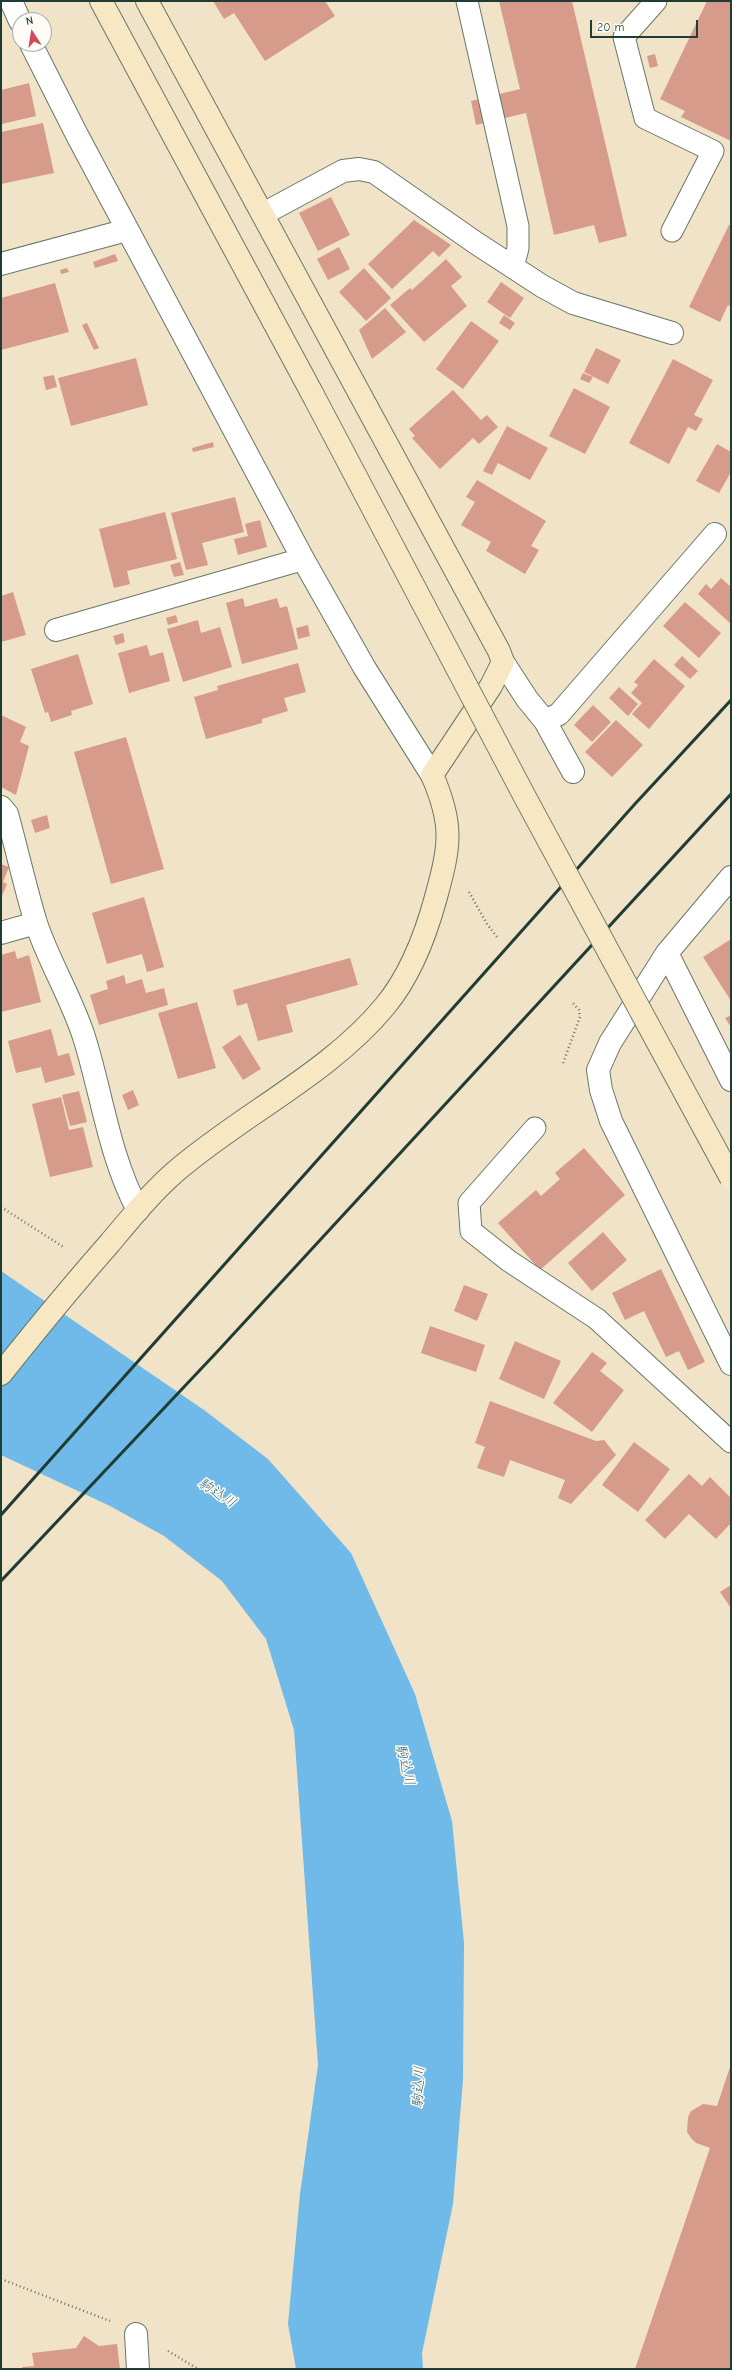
<!DOCTYPE html>
<meta charset="utf-8">
<style>
body{margin:0}
#map{position:relative;width:732px;height:2370px;overflow:hidden;background:#f1e3c7;font-family:"Comic Neue",sans-serif}
canvas{display:block}
.frame{position:absolute;inset:0;border:2px solid #1f3d34;pointer-events:none}
.north{position:absolute;left:12px;top:12px;width:40px;height:40px;box-sizing:border-box;background:#fdfcf7;border:1px solid #a4b0a9;border-radius:50%;rotate:348deg;font-size:11px;font-weight:700;line-height:16px;text-align:center;color:#1f3d34}
.north::after{content:'';display:block;margin:auto;width:14px;height:18px;background:#d1495b;clip-path:polygon(50% 0,100% 100%,50% 72%,0 100%)}
.scale{position:absolute;left:590px;top:20px;width:108px;height:18px;box-sizing:border-box;border:2px solid #1f3d34;border-top:0;padding-left:5px;font-size:12px;line-height:14px;white-space:nowrap;color:#1f3d34;-webkit-text-stroke:3px #fdfcf7;paint-order:stroke}
</style>
<div id="map">
<canvas width="732" height="2370"></canvas>
<div class="frame"></div>
<div class="north">N</div>
<div class="scale">20 m</div>
</div>
<script>
const g = document.querySelector('canvas').getContext('2d');
g.lineJoin = 'round';
function fillPath(path, color) {
  g.fillStyle = color;
  g.fill(path, 'evenodd');
}
function stroke(path, color, width, dash) {
  g.strokeStyle = color;
  g.lineWidth = width;
  g.lineCap = dash ? 'butt' : 'round';
  g.setLineDash(dash || []);
  g.stroke(path);
}
function label(font, color, halo, rows, align = 'center') {
  g.font = font + ' "Comic Neue","Klee One",sans-serif';
  g.lineWidth = 3;
  g.setLineDash([]);
  g.textBaseline = 'middle';
  g.strokeStyle = halo;
  g.fillStyle = color;
  for (const [text, x, y, turn = 0] of rows) {
    g.save();
    g.translate(x, y);
    g.rotate((+turn || 0) * Math.PI / 180);
    g.textAlign = isNaN(turn) ? turn : align;
    if (halo) g.strokeText(text, 0, 0);
    g.fillText(text, 0, 0);
    g.restore();
  }
}
fillPath(new Path2D(`
 M 1,1271 L 204,1410 L 268,1459 L 351,1553 L 415,1694 L 452,1821 L 464,1943 L 463,2079 L 453,2204 L 422,2353 L 423,2369 L 296,2369 L 288,2324 L 300,2194 L 318,2065 L 294,1730 L 266,1639 L 222,1581 L 164,1536 L 110,1506 L 1,1455 Z`), '#6fbae8');
fillPath(new Path2D(`
 M 213,1 L 325,1 L 335,16 L 265,61 L 234,13 L 224,19 Z
 M 499,1 L 572,1 L 627,236 L 599,243 L 594,225 L 554,235 L 526,113 L 476,125 L 471,101 L 520,89 Z
 M 707,1 L 731,1 L 731,141 L 681,117 L 685,111 L 660,99 Z
 M 655,54 L 658,66 L 650,68 L 647,56 Z
 M 29,83 L 36,116 L 2,124 L 1,90 Z
 M 43,123 L 54,173 L 1,184 L 1,132 Z
 M 331,197 L 350,235 L 318,251 L 299,213 Z
 M 414,220 L 451,245 L 439,257 L 433,251 L 392,289 L 368,264 Z
 M 729,225 L 731,225 L 731,307 L 728,305 L 720,322 L 689,307 Z
 M 339,247 L 350,269 L 328,280 L 317,259 Z
 M 115,254 L 118,261 L 95,268 L 93,262 Z
 M 446,259 L 462,277 L 451,286 L 467,306 L 424,342 L 390,305 L 410,288 L 412,290 Z
 M 67,268 L 69,272 L 61,274 L 60,270 Z
 M 364,268 L 391,298 L 366,321 L 339,292 Z
 M 501,282 L 524,298 L 510,318 L 487,302 Z
 M 55,283 L 69,332 L 1,350 L 1,298 Z
 M 385,308 L 406,332 L 372,359 L 359,330 Z
 M 504,315 L 515,323 L 510,330 L 499,323 Z
 M 471,321 L 499,341 L 463,389 L 436,369 Z
 M 87,323 L 99,348 L 94,350 L 82,325 Z
 M 596,348 L 621,360 L 608,384 L 584,372 Z
 M 136,358 L 148,405 L 71,426 L 58,378 Z
 M 673,359 L 713,380 L 694,415 L 703,419 L 696,431 L 688,427 L 669,464 L 629,443 Z
 M 583,373 L 593,377 L 589,383 L 580,379 Z
 M 54,375 L 57,387 L 46,390 L 43,377 Z
 M 574,388 L 610,407 L 585,454 L 549,436 Z
 M 453,390 L 481,420 L 487,415 L 498,427 L 479,444 L 473,438 L 440,469 L 412,438 L 415,436 L 409,429 Z
 M 507,426 L 548,448 L 530,480 L 498,463 L 492,475 L 483,471 Z
 M 213,442 L 214,447 L 193,452 L 192,448 Z
 M 717,444 L 731,452 L 731,472 L 719,493 L 696,481 Z
 M 477,480 L 546,521 L 531,546 L 539,550 L 525,574 L 486,551 L 491,542 L 461,525 L 475,502 L 466,497 Z
 M 235,497 L 244,532 L 202,543 L 208,565 L 186,570 L 171,513 Z
 M 165,512 L 177,559 L 127,571 L 130,584 L 114,588 L 99,529 Z
 M 260,520 L 267,547 L 238,555 L 234,539 L 248,536 L 245,524 Z
 M 180,562 L 184,575 L 174,577 L 170,565 Z
 M 721,578 L 731,587 L 731,624 L 698,594 L 706,584 L 711,589 Z
 M 13,592 L 26,635 L 1,642 L 1,596 Z
 M 243,598 L 245,607 L 277,598 L 280,608 L 287,606 L 298,649 L 242,664 L 226,603 Z
 M 685,602 L 721,633 L 699,658 L 663,626 Z
 M 176,615 L 178,622 L 168,625 L 166,618 Z
 M 198,620 L 201,633 L 220,627 L 232,667 L 183,682 L 167,629 Z
 M 308,625 L 310,636 L 298,639 L 296,628 Z
 M 123,633 L 125,642 L 116,645 L 113,636 Z
 M 147,645 L 150,656 L 163,652 L 170,681 L 129,693 L 118,653 Z
 M 78,654 L 93,704 L 71,711 L 72,715 L 51,722 L 48,712 L 45,713 L 31,669 Z
 M 682,656 L 698,671 L 690,679 L 674,665 Z
 M 654,659 L 685,686 L 649,729 L 632,714 L 642,703 L 631,693 L 638,685 L 634,682 Z
 M 298,663 L 306,692 L 284,698 L 288,711 L 262,719 L 262,723 L 206,739 L 194,697 L 218,690 L 217,686 Z
 M 619,687 L 638,704 L 628,716 L 609,698 Z
 M 593,705 L 611,722 L 592,742 L 574,725 Z
 M 1,715 L 26,727 L 20,742 L 29,746 L 16,795 L 1,787 Z
 M 616,720 L 643,745 L 612,777 L 585,752 Z
 M 126,737 L 164,869 L 111,884 L 74,752 Z
 M 47,815 L 50,828 L 35,833 L 31,820 Z
 M 1,864 L 9,867 L 3,882 L 7,884 L 1,898 Z
 M 144,897 L 164,967 L 147,972 L 142,954 L 107,964 L 92,913 Z
 M 731,939 L 731,1001 L 703,957 Z
 M 15,951 L 17,959 L 29,955 L 41,1002 L 1,1012 L 1,955 Z
 M 350,958 L 358,985 L 286,1005 L 293,1032 L 258,1041 L 247,1003 L 237,1006 L 233,990 Z
 M 124,975 L 126,984 L 142,979 L 146,993 L 164,988 L 168,1005 L 99,1025 L 90,995 L 108,989 L 106,981 Z
 M 197,1002 L 216,1068 L 178,1079 L 158,1013 Z
 M 731,1015 L 731,1027 L 725,1018 Z
 M 51,1029 L 58,1056 L 69,1053 L 75,1075 L 45,1083 L 41,1067 L 16,1073 L 8,1041 Z
 M 240,1035 L 261,1069 L 243,1080 L 222,1047 Z
 M 133,1090 L 139,1105 L 128,1110 L 122,1095 Z
 M 79,1091 L 87,1122 L 70,1126 L 62,1095 Z
 M 61,1097 L 69,1130 L 83,1127 L 93,1167 L 50,1177 L 32,1104 Z
 M 584,1148 L 625,1195 L 540,1270 L 498,1223 L 536,1190 L 541,1196 L 560,1179 L 555,1173 Z
 M 603,1232 L 627,1260 L 592,1291 L 568,1263 Z
 M 661,1269 L 705,1362 L 688,1370 L 679,1351 L 666,1357 L 644,1311 L 625,1320 L 612,1293 Z
 M 464,1285 L 488,1294 L 477,1321 L 454,1311 Z
 M 430,1326 L 485,1345 L 476,1372 L 421,1353 Z
 M 515,1341 L 561,1361 L 544,1399 L 499,1379 Z
 M 592,1352 L 607,1363 L 600,1371 L 624,1390 L 592,1432 L 553,1403 Z
 M 490,1401 L 596,1441 L 604,1440 L 616,1455 L 571,1504 L 558,1498 L 565,1480 L 510,1460 L 504,1477 L 477,1468 L 485,1447 L 475,1443 Z
 M 634,1442 L 670,1469 L 638,1512 L 602,1485 Z
 M 689,1474 L 702,1486 L 710,1477 L 731,1498 L 731,1523 L 716,1539 L 689,1514 L 665,1539 L 645,1520 Z
 M 731,1585 L 731,1608 L 720,1592 Z
 M 731,2064 L 731,2369 L 635,2369 L 710,2148 L 696,2143 L 691,2138 L 687,2132 L 688,2117 L 691,2111 L 703,2104 L 717,2106 Z
 M 84,2336 L 99,2346 L 117,2344 L 120,2369 L 22,2369 L 22,2367 L 34,2366 L 32,2353 L 76,2348 Z`), '#d79b8b');
const lane = new Path2D(`
 M 467,1 L 518,226 L 518,248 L 513,267
 M 656,1 L 624,37 L 645,118 L 713,151 L 672,231
 M 535,1128 L 469,1203 L 471,1231 L 509,1261 L 597,1319 L 731,1442`);
const street = new Path2D(`
 M 11,1 L 20,21
 M 31,44 L 77,135 L 303,559 L 364,667 L 432,775
 M 263,214 L 343,171 L 359,169 L 374,172 L 476,243 L 542,286 L 573,303 L 672,333
 M 1,264 L 127,230
 M 56,630 L 303,559
 M 503,662 L 527,699 L 545,721 L 573,772
 M 545,721 L 559,714 L 715,534
 M 1,807 L 7,814 C 17,850 25,887 36,923 C 49,962 71,997 84,1037 C 102,1094 109,1156 138,1210
 M 731,877 L 667,953 L 610,1043 L 598,1070 L 601,1090 L 611,1121 L 731,1364
 M 1,933 L 36,923
 M 667,953 L 731,1080
 M 136,2334 L 138,2369`);
const secondary = new Path2D(`
 M 101,1 L 313,395
 M 1,1374 C 36,1330 72,1286 109,1244 C 130,1219 151,1193 175,1172 C 241,1115 330,1073 385,1006 C 410,976 426,934 436,897 C 450,846 454,825 432,775 L 491,686 L 503,662 L 499,651 L 147,1`);
stroke(lane, '#687767', 23);
stroke(street, '#687767', 24);
stroke(secondary, '#687767', 24);
stroke(new Path2D(`
 M 469,892 L 487,924 L 497,937
 M 563,1063 L 580,1017 L 579,1010 L 572,1002
 M 1,1207 L 65,1248
 M 1,2279 L 110,2321
 M 168,2351 L 198,2369`), '#687767', 2.5, [1, 3]);
stroke(lane, '#fff', 21);
stroke(street, '#fff', 22);
stroke(secondary, '#f7e8c3', 22);
stroke(new Path2D(`
 M 1,1515 L 634,805 L 731,700
 M 1,1581 L 216,1353 L 731,794`), '#1f3d34', 3);
const secondaryBridge = new Path2D(`
 M 313,395 L 526,799 L 731,1178`);
stroke(secondaryBridge, '#687767', 24, []);
stroke(secondaryBridge, '#f7e8c3', 22);
label('italic 14px', '#37626a', '#fdfcf7', [
 ["駒込川",217,1493,33],
 ["駒込川",405,1765,76],
 ["駒込川",419,2087,-87]
]);
</script>
